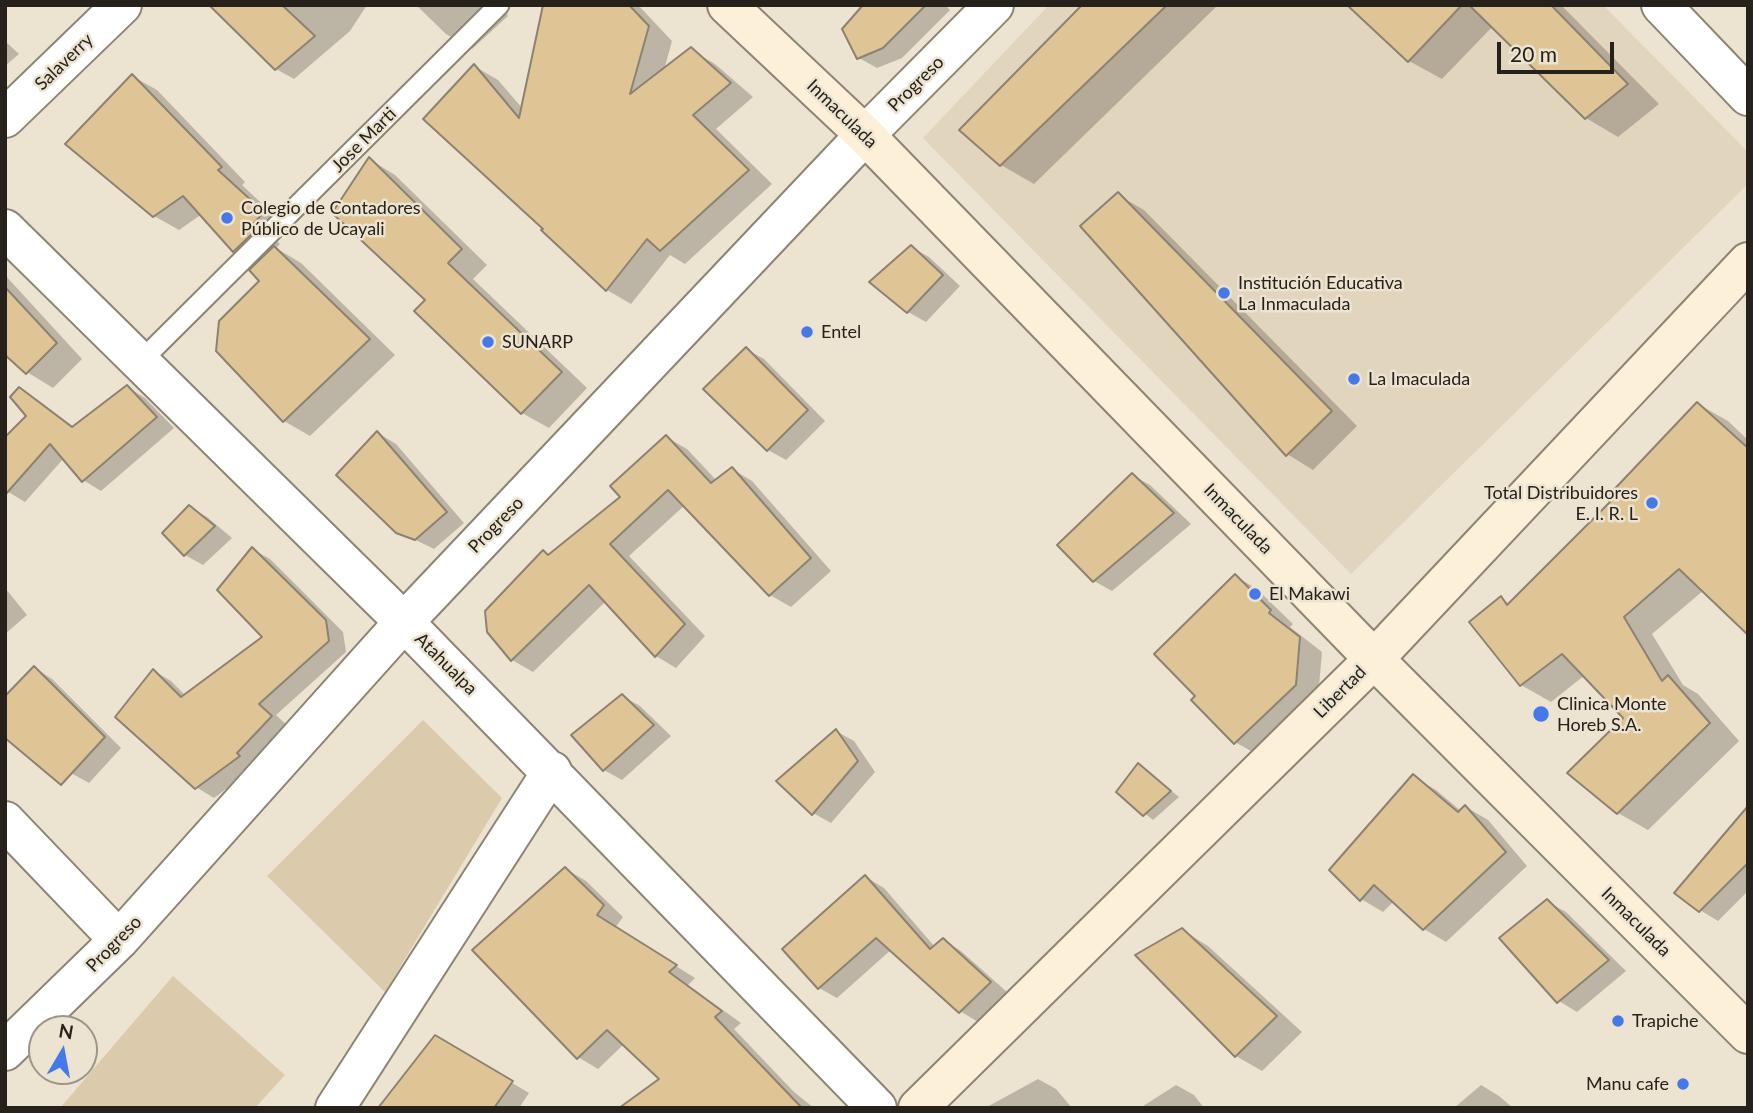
<!DOCTYPE html>
<meta charset="utf-8">
<style>
body{margin:0}
#map{position:relative;width:1753px;height:1113px;overflow:hidden;background:#ece3d0;font-family:Lato,sans-serif}
canvas{display:block}
.frame{position:absolute;inset:0;border:7px solid #26221b;pointer-events:none}
.north{position:absolute;left:28px;top:1015px;width:70px;height:70px;box-sizing:border-box;background:#ece3d0;border:2px solid #9d9688;border-radius:50%;rotate:10deg;font-size:19px;font-weight:700;line-height:28px;text-align:center;color:#26221b}
.north::after{content:'';display:block;margin:auto;width:24px;height:32px;background:#4578e9;clip-path:polygon(50% 0,100% 100%,50% 72%,0 100%)}
.scale{position:absolute;left:1497px;top:42px;width:117px;height:32px;box-sizing:border-box;border:4px solid #26221b;border-top:0;padding-left:9px;font-size:21px;line-height:24px;white-space:nowrap;color:#26221b;-webkit-text-stroke:5px #ece3d0;paint-order:stroke}
</style>
<div id="map">
<canvas width="1753" height="1113"></canvas>
<div class="frame"></div>
<div class="north">N</div>
<div class="scale">20 m</div>
</div>
<script>
const g = document.querySelector('canvas').getContext('2d');
g.lineJoin = 'round';
function fillPath(path, color) {
  g.fillStyle = color;
  g.fill(path, 'evenodd');
}
function stroke(path, color, width, dash) {
  g.strokeStyle = color;
  g.lineWidth = width;
  g.lineCap = dash ? 'butt' : 'round';
  g.setLineDash(dash || []);
  g.stroke(path);
}
function label(font, color, halo, rows, align = 'center') {
  g.font = font + ' Lato,sans-serif';
  g.lineWidth = 5;
  g.setLineDash([]);
  g.textBaseline = 'middle';
  g.strokeStyle = halo;
  g.fillStyle = color;
  for (const [text, x, y, turn = 0] of rows) {
    g.save();
    g.translate(x, y);
    g.rotate((+turn || 0) * Math.PI / 180);
    g.textAlign = isNaN(turn) ? turn : align;
    if (halo) g.strokeText(text, 0, 0);
    g.fillText(text, 0, 0);
    g.restore();
  }
}
fillPath(new Path2D(`
 M 1049,5 L 1603,5 L 1748,152 L 1748,184 L 1351,574 L 923,138 Z`), '#e2d5bd');
fillPath(new Path2D(`
 M 423,720 L 502,798 L 385,992 L 267,876 Z
 M 173,976 L 285,1075 L 255,1108 L 60,1108 Z`), '#dbcbac');
fillPath(new Path2D(`
 M 212,5 L 367,5 L 350,31 L 294,79 L 276,69 Z
 M 416,5 L 504,5 L 508,16 L 472,49 L 446,34 Z
 M 551,5 L 638,5 L 672,41 L 664,70 L 691,50 L 715,64 L 753,97 L 716,129 L 772,184 L 685,264 L 670,255 L 631,304 L 607,290 L 474,66 L 498,80 L 523,109 Z
 M 865,5 L 945,5 L 950,10 L 902,58 L 877,68 L 859,58 Z
 M 1084,5 L 1218,5 L 1034,184 L 1001,165 L 961,130 Z
 M 1350,5 L 1561,5 L 1659,104 L 1618,137 L 1586,118 L 1493,26 L 1442,79 L 1409,61 Z
 M 5,41 L 19,54 L 5,66 Z
 M 132,76 L 157,90 L 245,182 L 242,185 L 288,228 L 276,240 L 280,244 L 276,248 L 301,263 L 395,355 L 310,436 L 284,421 L 258,264 L 234,251 L 202,214 L 179,230 L 154,216 Z
 M 369,159 L 395,175 L 487,265 L 473,279 L 587,388 L 549,428 L 522,413 L 416,311 L 427,300 Z
 M 1118,195 L 1144,210 L 1357,426 L 1313,470 L 1287,454 Z
 M 911,247 L 929,257 L 960,286 L 926,322 L 908,312 L 872,282 Z
 M 5,275 L 82,359 L 53,388 L 27,372 L 5,352 Z
 M 746,349 L 764,359 L 825,421 L 786,460 L 768,450 Z
 M 127,387 L 145,398 L 174,428 L 101,491 L 83,480 L 64,458 L 25,502 L 5,490 L 29,416 L 20,389 L 38,400 L 74,427 Z
 M 1698,404 L 1728,421 L 1748,440 L 1748,633 L 1704,590 L 1652,634 L 1683,685 L 1698,694 L 1739,741 L 1648,830 L 1618,813 L 1626,718 L 1585,675 L 1551,702 L 1521,685 L 1501,598 L 1510,604 L 1612,502 Z
 M 378,433 L 396,444 L 464,523 L 434,549 L 397,531 Z
 M 666,437 L 687,449 L 717,481 L 732,469 L 752,481 L 831,571 L 791,607 L 770,595 L 685,505 L 629,556 L 705,636 L 676,668 L 656,656 L 606,601 L 533,672 L 512,660 L 488,631 L 544,552 L 550,556 L 623,497 Z
 M 1132,475 L 1150,485 L 1191,524 L 1112,591 L 1094,581 L 1059,545 Z
 M 189,507 L 207,517 L 232,538 L 203,565 L 185,555 Z
 M 252,549 L 270,559 L 343,632 L 346,652 L 276,715 L 289,727 L 256,767 L 214,798 L 196,787 L 154,671 L 171,681 L 186,696 L 265,637 Z
 M 1235,576 L 1257,589 L 1293,624 L 1290,627 L 1322,652 L 1318,698 L 1258,755 L 1235,742 Z
 M 5,588 L 27,615 L 5,634 Z
 M 35,668 L 52,679 L 121,748 L 89,783 L 71,773 Z
 M 622,696 L 640,706 L 671,736 L 622,780 L 604,770 L 573,735 Z
 M 836,731 L 854,741 L 875,772 L 831,823 L 813,813 Z
 M 1139,765 L 1179,797 L 1153,820 L 1118,792 Z
 M 1414,777 L 1436,790 L 1461,811 L 1466,807 L 1488,820 L 1527,866 L 1446,942 L 1424,929 L 1394,901 L 1383,912 L 1361,899 Z
 M 1748,809 L 1748,891 L 1718,921 L 1700,910 Z
 M 566,869 L 586,881 L 623,917 L 615,928 L 695,978 L 688,985 L 741,1023 L 734,1029 L 794,1092 L 814,1108 L 624,1108 L 661,1079 L 624,1044 L 598,1069 L 578,1057 Z
 M 866,877 L 884,888 L 935,947 L 943,940 L 961,951 L 1008,993 L 978,1022 L 960,1011 L 892,949 L 837,998 L 819,988 Z
 M 1548,902 L 1566,912 L 1626,971 L 1577,1012 L 1559,1001 Z
 M 1182,930 L 1208,946 L 1302,1032 L 1262,1071 L 1236,1056 Z
 M 435,1037 L 529,1093 L 519,1108 L 497,1108 L 487,1101 L 380,1108 Z
 M 1038,1079 L 1056,1089 L 1072,1108 L 985,1108 Z
 M 1176,1085 L 1194,1095 L 1204,1108 L 1140,1108 Z
 M 1481,1085 L 1499,1096 L 1513,1108 L 1454,1108 Z`), '#0003');
const building = new Path2D(`
 M 209,5 L 282,5 L 315,36 L 275,70 Z
 M 543,5 L 629,5 L 649,26 L 630,94 L 691,47 L 731,83 L 693,115 L 749,170 L 660,251 L 647,239 L 606,291 L 541,230 L 543,229 L 423,119 L 474,64 L 519,118 Z
 M 863,5 L 926,5 L 883,48 L 857,59 L 842,29 Z
 M 1082,5 L 1167,5 L 1000,166 L 959,130 Z
 M 1347,5 L 1462,5 L 1408,62 Z
 M 1469,5 L 1551,5 L 1628,84 L 1585,119 Z
 M 132,74 L 222,167 L 218,170 L 264,212 L 253,224 L 257,229 L 233,252 L 183,196 L 153,217 L 65,144 Z
 M 369,157 L 462,249 L 448,263 L 562,372 L 521,414 L 414,311 L 425,300 L 332,213 Z
 M 1118,192 L 1332,411 L 1286,456 L 1080,226 Z
 M 911,245 L 943,275 L 907,313 L 869,282 Z
 M 274,246 L 370,339 L 283,422 L 216,351 L 219,321 L 259,281 L 249,270 Z
 M 5,287 L 57,343 L 26,374 L 5,355 Z
 M 746,347 L 808,410 L 767,451 L 703,389 Z
 M 127,385 L 157,417 L 82,482 L 50,444 L 5,495 L 5,437 L 26,416 L 10,397 L 19,387 L 72,427 Z
 M 1697,402 L 1748,448 L 1748,635 L 1679,569 L 1624,617 L 1662,681 L 1668,675 L 1710,723 L 1617,814 L 1567,773 L 1623,718 L 1562,654 L 1520,686 L 1469,622 L 1501,596 L 1507,605 L 1610,502 L 1606,498 Z
 M 377,431 L 447,512 L 415,540 L 396,533 L 336,475 Z
 M 666,435 L 711,483 L 732,467 L 811,558 L 769,596 L 668,490 L 610,544 L 685,624 L 655,657 L 589,585 L 511,661 L 487,632 L 485,611 L 543,550 L 548,555 L 620,497 L 610,486 Z
 M 1132,473 L 1174,513 L 1093,582 L 1057,545 Z
 M 189,505 L 215,526 L 184,556 L 162,533 Z
 M 252,547 L 326,620 L 329,641 L 259,704 L 272,716 L 237,753 L 240,756 L 195,789 L 115,717 L 153,669 L 181,697 L 262,637 L 217,590 Z
 M 1235,574 L 1271,610 L 1269,613 L 1300,637 L 1296,685 L 1234,744 L 1191,700 L 1195,696 L 1154,654 Z
 M 34,666 L 105,737 L 61,785 L 5,738 L 5,696 Z
 M 622,694 L 654,725 L 603,771 L 571,735 Z
 M 836,729 L 858,761 L 812,815 L 776,781 Z
 M 1138,763 L 1171,791 L 1143,816 L 1116,792 Z
 M 1413,774 L 1458,812 L 1465,805 L 1506,852 L 1423,930 L 1374,885 L 1360,901 L 1329,870 Z
 M 1748,806 L 1748,863 L 1699,912 L 1674,893 Z
 M 565,867 L 604,905 L 597,915 L 677,965 L 669,972 L 722,1011 L 715,1017 L 802,1108 L 619,1108 L 659,1079 L 607,1030 L 577,1059 L 472,950 Z
 M 865,875 L 930,949 L 943,938 L 991,982 L 959,1013 L 876,938 L 818,989 L 782,949 Z
 M 1547,899 L 1609,960 L 1557,1003 L 1499,938 Z
 M 1182,928 L 1277,1016 L 1235,1057 L 1135,955 Z
 M 435,1035 L 513,1081 L 494,1108 L 378,1108 Z`);
fillPath(building, '#dfc595');
stroke(building, '#8b8272', 2);
const lane = new Path2D(`
 M 139,363 L 499,5`);
const street = new Path2D(`
 M 1661,5 L 1748,96
 M 5,118 L 122,5
 M 5,229 L 404,622 L 877,1108
 M 5,821 L 119,940
 M 5,1051 L 119,940 L 404,622 L 865,135 L 994,5
 M 335,1108 L 552,771`);
const secondary = new Path2D(`
 M 727,5 L 865,135 L 1374,659 L 1748,1034
 M 918,1108 L 1374,659 L 1748,262`);
stroke(lane, '#8d8473', 23);
stroke(street, '#8d8473', 42);
stroke(secondary, '#8d8473', 42);
stroke(lane, '#fff', 19);
stroke(street, '#fff', 38);
stroke(secondary, '#fcf0d9', 38);
for (const [x, y, r, color] of [
 [227,218,7,"#4578e9"],
 [1224,293,7,"#4578e9"],
 [807,332,7,"#4578e9"],
 [488,342,7,"#4578e9"],
 [1354,379,7,"#4578e9"],
 [1652,503,7,"#4578e9"],
 [1255,594,7,"#4578e9"],
 [1541,714,9,"#4578e9"],
 [1618,1021,7,"#4578e9"],
 [1683,1084,7,"#4578e9"]
]) {
  const dot = new Path2D();
  dot.arc(x, y, r, 0, 2 * Math.PI);
  g.fillStyle = color;
  g.fill(dot);
  stroke(dot, '#ece3d0', 2.5);
}
label('18px', '#26221b', '#ece3d0', [
 ["Salaverry",64,62,-44],
 ["Progreso",916,84,-45],
 ["Inmaculada",842,114,44],
 ["Jose Marti",364,140,-45],
 ["Inmaculada",1238,519,46],
 ["Progreso",496,525,-46],
 ["Atahualpa",446,664,45],
 ["Libertad",1340,692,-45],
 ["Inmaculada",1636,922,45],
 ["Progreso",114,944,-46]
]);
label('18px', '#26221b', '#ece3d0', [
 ["Colegio de Contadores",241,208],
 ["Público de Ucayali",241,229],
 ["Institución Educativa",1238,283],
 ["La Inmaculada",1238,304],
 ["Entel",821,332],
 ["SUNARP",502,342],
 ["La Imaculada",1368,379],
 ["Total Distribuidores",1638,493,"right"],
 ["E. I. R. L",1638,514,"right"],
 ["El Makawi",1269,594],
 ["Clinica Monte",1557,704],
 ["Horeb S.A.",1557,725],
 ["Trapiche",1632,1021],
 ["Manu cafe",1669,1084,"right"]
], 'left');
</script>
